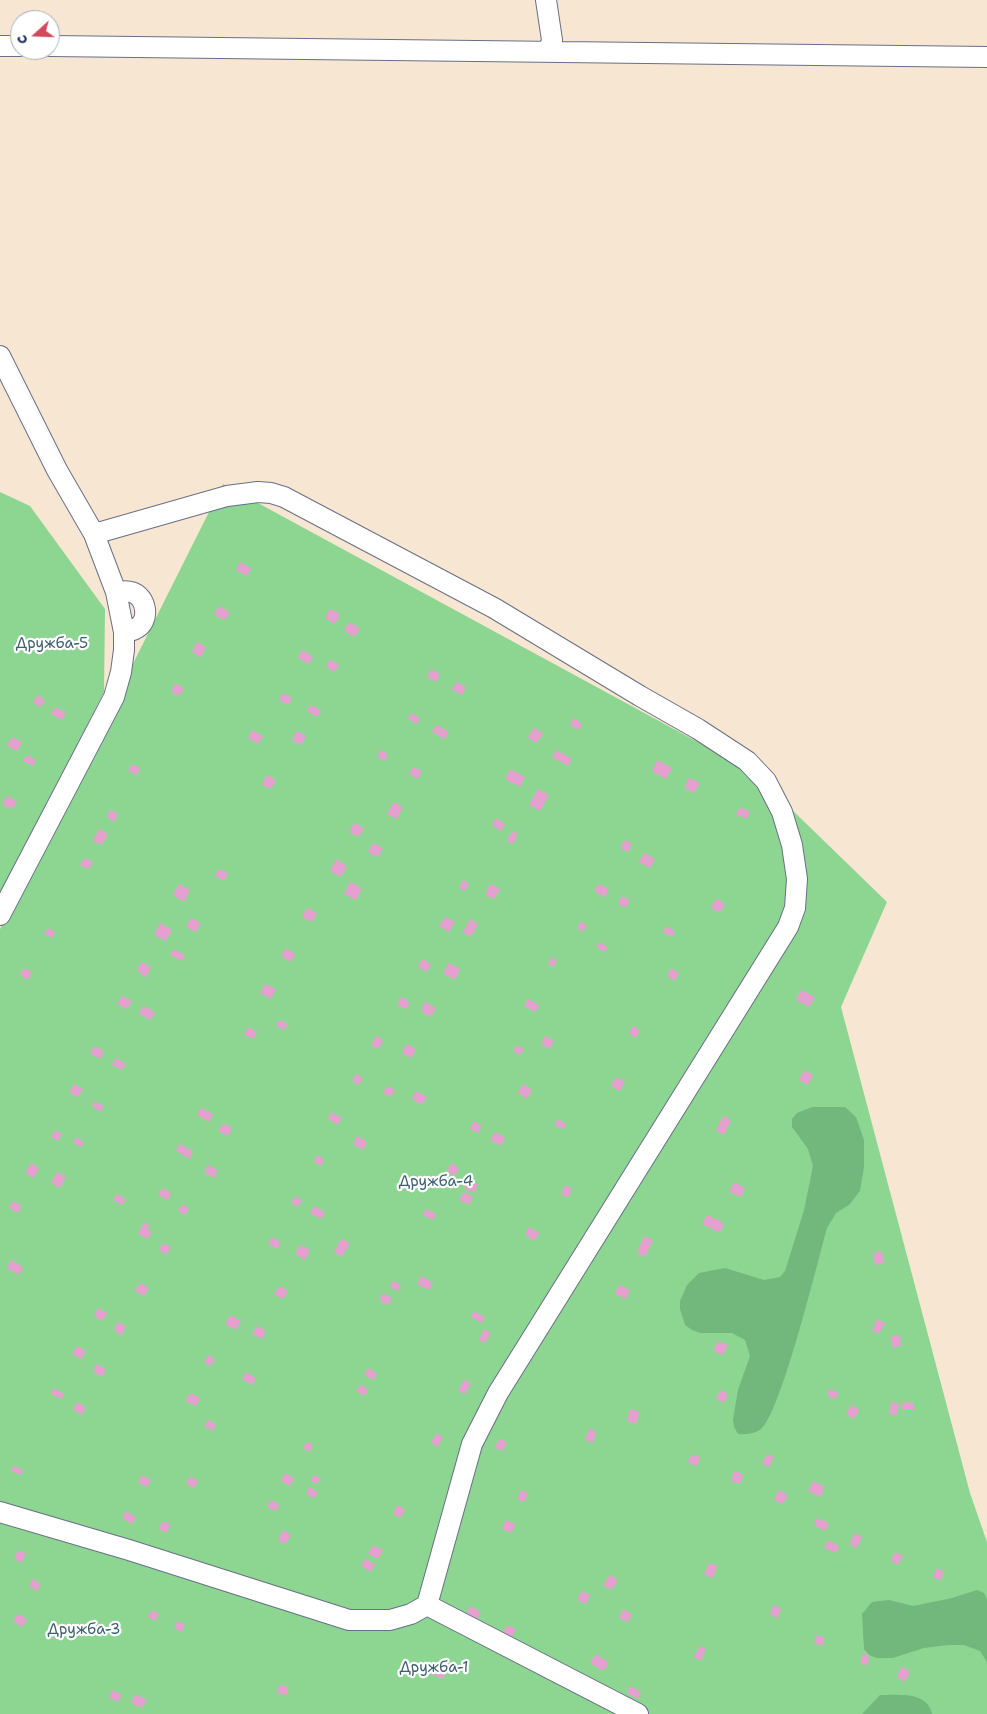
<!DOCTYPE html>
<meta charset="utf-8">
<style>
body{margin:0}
#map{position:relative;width:987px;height:1714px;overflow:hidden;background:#f7e7d2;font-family:"Shantell Sans",sans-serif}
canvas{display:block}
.north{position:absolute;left:10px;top:10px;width:50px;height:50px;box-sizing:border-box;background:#fff;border:1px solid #a4acbf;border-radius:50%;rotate:250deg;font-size:14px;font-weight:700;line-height:20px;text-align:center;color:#1b2f5e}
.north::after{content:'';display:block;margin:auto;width:18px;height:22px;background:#d1495b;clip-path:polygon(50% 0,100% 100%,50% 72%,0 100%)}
</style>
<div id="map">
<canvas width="987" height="1714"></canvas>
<div class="north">С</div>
</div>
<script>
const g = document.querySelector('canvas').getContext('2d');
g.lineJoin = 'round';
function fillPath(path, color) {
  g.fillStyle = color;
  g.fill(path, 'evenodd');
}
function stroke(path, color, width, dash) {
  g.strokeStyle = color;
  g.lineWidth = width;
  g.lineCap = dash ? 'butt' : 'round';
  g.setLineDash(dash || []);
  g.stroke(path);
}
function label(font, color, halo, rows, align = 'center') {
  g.font = font + ' "Shantell Sans",sans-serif';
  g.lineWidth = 4.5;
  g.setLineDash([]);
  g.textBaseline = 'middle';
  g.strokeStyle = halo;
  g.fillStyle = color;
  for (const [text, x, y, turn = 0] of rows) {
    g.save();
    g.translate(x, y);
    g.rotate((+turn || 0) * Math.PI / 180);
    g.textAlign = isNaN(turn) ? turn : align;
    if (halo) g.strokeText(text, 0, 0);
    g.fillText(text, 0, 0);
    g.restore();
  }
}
fillPath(new Path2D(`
 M 223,484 L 753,772 L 887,902 L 841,1007 L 970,1493 L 987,1542 L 987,1714 L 0,1714 L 0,929 Z
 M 0,492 L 30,506 L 105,609 L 104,692 L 0,899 Z`), '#8dd692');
fillPath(new Path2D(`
 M 812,1107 L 845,1107 L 856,1117 L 864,1140 L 864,1167 L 860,1191 L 849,1205 L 836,1213 L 827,1228 C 818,1260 780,1417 760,1430 C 753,1434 745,1435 738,1434 L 734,1427 L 733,1419 L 738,1390 L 750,1356 L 745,1340 L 732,1333 L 700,1333 L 692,1330 L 685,1325 L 680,1309 L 680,1301 L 687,1285 L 699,1273 L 725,1268 L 764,1280 L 780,1277 L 785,1271 L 804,1210 L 813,1166 L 808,1149 L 792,1127 L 792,1119 L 797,1113 Z
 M 977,1590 L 984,1593 L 987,1599 L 987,1662 L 980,1651 L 964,1645 L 948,1645 L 924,1648 L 893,1658 L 877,1658 L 869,1655 L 864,1649 L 862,1614 L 872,1602 L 889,1600 L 913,1606 L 952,1598 Z
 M 880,1695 C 897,1695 928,1691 932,1714 L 862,1714 Z`), '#72b77c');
fillPath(new Path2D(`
 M 240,562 L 251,568 L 247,576 L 236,570 Z
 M 219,606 L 230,612 L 225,620 L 214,615 Z
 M 330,609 L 340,614 L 335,624 L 325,618 Z
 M 349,622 L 360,628 L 355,637 L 344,631 Z
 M 38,638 L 48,643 L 44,650 L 34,645 Z
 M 197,642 L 206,647 L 201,657 L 192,652 Z
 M 302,650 L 313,656 L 309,664 L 298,658 Z
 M 330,660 L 339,664 L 335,672 L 326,667 Z
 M 431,669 L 440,674 L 436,682 L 427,677 Z
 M 456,682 L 466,687 L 462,695 L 452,690 Z
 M 175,683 L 184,688 L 179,696 L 171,692 Z
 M 283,693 L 292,698 L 288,705 L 279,700 Z
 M 37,695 L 45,700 L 41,707 L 33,703 Z
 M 310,705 L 321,710 L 317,717 L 307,711 Z
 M 55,707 L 66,713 L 62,720 L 51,714 Z
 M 411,713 L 420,718 L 417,724 L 408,719 Z
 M 573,718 L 582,723 L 579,730 L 570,725 Z
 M 436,725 L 449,732 L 445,739 L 432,732 Z
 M 533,728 L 543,733 L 537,743 L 528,738 Z
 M 252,730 L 263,736 L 258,744 L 248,738 Z
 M 297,731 L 306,736 L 301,745 L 292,740 Z
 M 12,737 L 22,742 L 17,751 L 7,746 Z
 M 380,750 L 388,754 L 385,761 L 377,757 Z
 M 556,750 L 572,759 L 568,766 L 552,757 Z
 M 27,755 L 36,760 L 33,766 L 23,761 Z
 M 657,760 L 672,768 L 666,779 L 652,771 Z
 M 132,764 L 140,768 L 137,775 L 128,771 Z
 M 413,767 L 422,771 L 418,779 L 409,774 Z
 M 510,769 L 525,777 L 520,787 L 505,779 Z
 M 267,775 L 276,780 L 271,789 L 262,785 Z
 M 689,778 L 700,783 L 694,793 L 684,788 Z
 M 538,789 L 549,795 L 540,811 L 529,805 Z
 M 7,796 L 17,801 L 12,809 L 2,804 Z
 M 394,802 L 403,807 L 397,819 L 387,814 Z
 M 740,807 L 750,812 L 746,819 L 736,814 Z
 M 110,810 L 118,814 L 114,822 L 107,817 Z
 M 496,818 L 505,824 L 501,831 L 492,825 Z
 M 354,823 L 364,828 L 359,837 L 349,832 Z
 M 99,829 L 108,834 L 102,845 L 93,841 Z
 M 512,831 L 518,834 L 513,844 L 507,841 Z
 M 625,840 L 632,844 L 628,852 L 620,848 Z
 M 373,843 L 383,848 L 378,857 L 368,852 Z
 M 644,853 L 655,859 L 650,868 L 639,862 Z
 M 84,858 L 93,862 L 89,869 L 80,865 Z
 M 336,859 L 347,866 L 341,877 L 330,871 Z
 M 219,869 L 228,873 L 224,881 L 215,876 Z
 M 463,880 L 469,883 L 465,891 L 459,888 Z
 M 350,882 L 362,888 L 356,900 L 344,894 Z
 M 179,884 L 190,890 L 184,902 L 173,895 Z
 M 490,884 L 500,889 L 494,899 L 485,895 Z
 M 598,884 L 609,889 L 605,897 L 594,891 Z
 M 622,896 L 630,900 L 625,908 L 618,904 Z
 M 716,899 L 725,903 L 720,913 L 711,908 Z
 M 307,908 L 317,913 L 312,922 L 302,917 Z
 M 445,917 L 455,922 L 449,932 L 439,926 Z
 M 191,918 L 201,923 L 196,932 L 186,927 Z
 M 470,919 L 478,924 L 471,937 L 463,932 Z
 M 580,922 L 587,925 L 583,932 L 577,928 Z
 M 160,923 L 172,930 L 166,941 L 154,935 Z
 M 666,926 L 675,931 L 672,937 L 663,932 Z
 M 48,928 L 55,932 L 52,938 L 44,934 Z
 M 599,942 L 608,947 L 605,952 L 596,947 Z
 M 286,948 L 295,954 L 291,962 L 281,956 Z
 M 174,949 L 185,955 L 182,961 L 170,955 Z
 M 552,957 L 557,960 L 553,967 L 548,964 Z
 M 422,959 L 431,964 L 427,972 L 418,967 Z
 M 141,962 L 151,967 L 146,977 L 137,971 Z
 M 449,963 L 460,969 L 455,980 L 443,973 Z
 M 24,968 L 32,972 L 28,980 L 20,975 Z
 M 671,968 L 679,973 L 675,981 L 667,976 Z
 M 265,984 L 276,989 L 271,999 L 260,993 Z
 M 801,990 L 815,997 L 809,1007 L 796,1000 Z
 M 122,996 L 132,1001 L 127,1009 L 117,1004 Z
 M 401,997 L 410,1002 L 407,1009 L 397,1005 Z
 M 528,999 L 539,1005 L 536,1012 L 524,1006 Z
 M 425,1002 L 436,1008 L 431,1017 L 421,1011 Z
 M 143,1006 L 155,1012 L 151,1020 L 139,1014 Z
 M 279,1020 L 288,1024 L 284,1030 L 276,1026 Z
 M 633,1026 L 640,1030 L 636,1038 L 629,1034 Z
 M 248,1027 L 257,1032 L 253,1039 L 244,1035 Z
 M 376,1036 L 383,1040 L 379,1049 L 371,1045 Z
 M 545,1036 L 554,1041 L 550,1049 L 541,1044 Z
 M 406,1044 L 416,1049 L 411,1058 L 402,1053 Z
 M 516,1045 L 524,1049 L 520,1055 L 513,1051 Z
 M 94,1046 L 104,1051 L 100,1059 L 90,1054 Z
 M 116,1058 L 126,1064 L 122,1070 L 112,1065 Z
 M 804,1070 L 813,1075 L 808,1085 L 799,1080 Z
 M 356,1074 L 363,1078 L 359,1085 L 352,1081 Z
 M 616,1077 L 625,1082 L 620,1091 L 611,1086 Z
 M 74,1084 L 83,1089 L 78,1097 L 69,1092 Z
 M 523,1084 L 532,1090 L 527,1099 L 518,1093 Z
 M 387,1086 L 395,1090 L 391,1097 L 383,1093 Z
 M 416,1091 L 427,1097 L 422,1105 L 412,1099 Z
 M 94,1101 L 104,1106 L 101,1112 L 92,1106 Z
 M 201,1108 L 213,1114 L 209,1122 L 197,1115 Z
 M 331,1112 L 342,1118 L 338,1125 L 328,1119 Z
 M 723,1116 L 731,1120 L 724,1135 L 716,1131 Z
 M 558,1119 L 566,1124 L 563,1129 L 554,1125 Z
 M 474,1121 L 482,1126 L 478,1133 L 470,1129 Z
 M 223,1123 L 232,1128 L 228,1136 L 218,1131 Z
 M 55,1130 L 62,1134 L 58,1141 L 51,1137 Z
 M 495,1132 L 505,1137 L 501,1146 L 490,1140 Z
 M 357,1136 L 367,1142 L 363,1150 L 353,1144 Z
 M 76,1137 L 84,1142 L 81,1147 L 73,1143 Z
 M 179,1144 L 193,1151 L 190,1159 L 176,1151 Z
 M 317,1155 L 324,1159 L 321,1166 L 314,1162 Z
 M 31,1163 L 39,1168 L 34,1178 L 25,1173 Z
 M 451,1163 L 459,1168 L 455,1176 L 447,1171 Z
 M 208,1165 L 218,1170 L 214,1178 L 204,1172 Z
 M 57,1172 L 66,1177 L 60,1188 L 51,1183 Z
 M 469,1180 L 478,1185 L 474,1193 L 464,1188 Z
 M 734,1182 L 745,1188 L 741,1197 L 729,1192 Z
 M 565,1185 L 572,1189 L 568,1198 L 561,1194 Z
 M 162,1188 L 171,1193 L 168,1200 L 158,1195 Z
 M 464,1192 L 473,1197 L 469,1205 L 459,1200 Z
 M 116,1194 L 126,1199 L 123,1205 L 113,1200 Z
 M 295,1196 L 302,1200 L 298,1207 L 291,1203 Z
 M 13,1201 L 22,1206 L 18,1213 L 9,1208 Z
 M 182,1204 L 189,1208 L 185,1215 L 178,1211 Z
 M 314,1206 L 325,1212 L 321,1219 L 310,1213 Z
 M 426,1209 L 436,1214 L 433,1220 L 423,1215 Z
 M 707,1215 L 724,1223 L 720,1233 L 702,1224 Z
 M 144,1222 L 149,1225 L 147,1229 L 152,1231 L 148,1239 L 138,1234 Z
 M 529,1227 L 539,1233 L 535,1241 L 525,1235 Z
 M 644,1236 L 653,1240 L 645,1257 L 637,1253 Z
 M 272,1237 L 281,1242 L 277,1249 L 268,1244 Z
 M 341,1239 L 350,1243 L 342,1257 L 334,1252 Z
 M 163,1243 L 171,1247 L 167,1255 L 159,1250 Z
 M 300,1245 L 310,1250 L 305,1260 L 295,1254 Z
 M 882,1251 L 884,1263 L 875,1265 L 873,1253 Z
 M 11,1260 L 23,1267 L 19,1275 L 7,1268 Z
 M 421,1276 L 433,1283 L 429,1290 L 417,1284 Z
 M 393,1281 L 401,1285 L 397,1291 L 390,1287 Z
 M 140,1283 L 149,1288 L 144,1296 L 135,1291 Z
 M 619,1285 L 630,1290 L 626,1299 L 615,1294 Z
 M 279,1286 L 288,1291 L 283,1299 L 274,1294 Z
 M 383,1293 L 392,1298 L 389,1305 L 379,1300 Z
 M 98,1308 L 107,1313 L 103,1321 L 94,1316 Z
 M 474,1311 L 485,1317 L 482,1323 L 471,1317 Z
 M 230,1315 L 241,1321 L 236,1330 L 225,1324 Z
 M 877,1319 L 885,1323 L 879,1334 L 872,1330 Z
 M 117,1322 L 126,1326 L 122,1335 L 114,1331 Z
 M 257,1326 L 266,1331 L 262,1339 L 252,1334 Z
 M 484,1329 L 491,1333 L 485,1343 L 479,1340 Z
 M 899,1335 L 902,1345 L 893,1348 L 890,1337 Z
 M 718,1341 L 728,1345 L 723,1355 L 713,1351 Z
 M 77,1346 L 86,1351 L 81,1359 L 72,1354 Z
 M 208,1355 L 215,1359 L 211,1366 L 204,1362 Z
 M 96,1364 L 106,1369 L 103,1377 L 93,1372 Z
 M 368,1368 L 377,1373 L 374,1380 L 364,1375 Z
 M 246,1372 L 256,1378 L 252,1385 L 242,1379 Z
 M 464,1380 L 471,1383 L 465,1394 L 458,1391 Z
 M 360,1385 L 368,1389 L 365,1396 L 356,1391 Z
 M 54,1388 L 64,1394 L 61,1399 L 51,1394 Z
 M 829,1389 L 838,1392 L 836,1399 L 827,1396 Z
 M 720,1390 L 728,1394 L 724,1403 L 716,1399 Z
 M 190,1393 L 200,1398 L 196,1406 L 185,1401 Z
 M 77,1402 L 86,1407 L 82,1415 L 73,1410 Z
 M 891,1402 L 899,1404 L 897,1415 L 889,1414 Z
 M 914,1402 L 914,1410 L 902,1410 L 902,1403 Z
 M 851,1405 L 859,1409 L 855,1419 L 846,1415 Z
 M 630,1409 L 640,1412 L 636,1424 L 627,1421 Z
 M 208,1420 L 216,1424 L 213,1431 L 204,1426 Z
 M 589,1429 L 596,1431 L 593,1443 L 585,1440 Z
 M 436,1433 L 443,1437 L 438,1447 L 431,1443 Z
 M 499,1439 L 507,1442 L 503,1451 L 495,1448 Z
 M 307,1442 L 313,1445 L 310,1452 L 303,1448 Z
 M 691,1454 L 700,1457 L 697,1466 L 688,1463 Z
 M 767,1454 L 774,1457 L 769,1467 L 762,1464 Z
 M 13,1466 L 23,1470 L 21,1475 L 11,1471 Z
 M 734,1471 L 743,1474 L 740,1484 L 731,1481 Z
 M 285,1473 L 294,1478 L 290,1486 L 281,1481 Z
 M 142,1475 L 151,1480 L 147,1487 L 138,1483 Z
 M 314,1475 L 321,1479 L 318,1484 L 311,1481 Z
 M 190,1476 L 198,1481 L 194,1488 L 186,1484 Z
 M 813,1481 L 825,1487 L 820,1497 L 808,1491 Z
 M 309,1487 L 318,1492 L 314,1498 L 306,1494 Z
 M 521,1490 L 528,1493 L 524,1502 L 517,1499 Z
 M 779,1490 L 788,1495 L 783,1504 L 774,1500 Z
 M 271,1500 L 279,1504 L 276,1511 L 267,1507 Z
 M 397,1505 L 405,1509 L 400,1518 L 393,1514 Z
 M 126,1511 L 136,1517 L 132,1524 L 122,1518 Z
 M 817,1518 L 829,1523 L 825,1531 L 814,1525 Z
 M 506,1520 L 515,1524 L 512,1533 L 502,1529 Z
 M 163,1521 L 171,1525 L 166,1533 L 159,1529 Z
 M 283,1530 L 291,1535 L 286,1544 L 278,1540 Z
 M 855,1533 L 862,1537 L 857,1548 L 849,1544 Z
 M 828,1540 L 839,1546 L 836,1553 L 824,1548 Z
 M 373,1545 L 383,1550 L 378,1559 L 368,1554 Z
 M 18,1550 L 26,1553 L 22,1563 L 14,1559 Z
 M 895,1552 L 903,1556 L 898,1565 L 891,1561 Z
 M 365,1559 L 375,1564 L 371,1572 L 361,1566 Z
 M 709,1563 L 717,1566 L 713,1578 L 704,1575 Z
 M 937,1568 L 944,1572 L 940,1581 L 933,1577 Z
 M 610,1575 L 618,1580 L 612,1590 L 603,1585 Z
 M 33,1579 L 41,1584 L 37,1591 L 29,1586 Z
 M 582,1591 L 590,1595 L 586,1604 L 577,1600 Z
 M 773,1605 L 781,1608 L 778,1618 L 770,1615 Z
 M 470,1606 L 481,1612 L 477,1619 L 467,1613 Z
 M 623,1609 L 632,1614 L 628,1622 L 619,1618 Z
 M 152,1610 L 159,1614 L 155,1621 L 148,1617 Z
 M 18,1614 L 27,1619 L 22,1627 L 13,1621 Z
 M 177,1621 L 185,1625 L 182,1632 L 174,1628 Z
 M 507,1625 L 516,1629 L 512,1637 L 503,1633 Z
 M 817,1635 L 825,1638 L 822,1646 L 814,1643 Z
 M 700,1646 L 706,1649 L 701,1661 L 694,1657 Z
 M 596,1654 L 609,1663 L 603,1671 L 590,1663 Z
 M 862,1654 L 869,1655 L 868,1665 L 861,1664 Z
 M 437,1666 L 447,1670 L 443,1679 L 433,1675 Z
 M 901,1667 L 910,1671 L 905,1682 L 897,1677 Z
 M 279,1685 L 288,1687 L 287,1695 L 277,1693 Z
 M 630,1686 L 641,1692 L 638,1699 L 627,1693 Z
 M 112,1690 L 122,1695 L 118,1702 L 109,1697 Z
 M 135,1694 L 147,1700 L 142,1708 L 131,1703 Z`), '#e5a0cf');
const minor = new Path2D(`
 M 546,0 L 552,40 L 549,52
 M 0,46 L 20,46
 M 50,46 L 987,57
 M 0,356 L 57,470 L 94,534 L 116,592 L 124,632 L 124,650 L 121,672 L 114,697 L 0,915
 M 116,592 C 121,592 126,590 131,592 C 147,596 151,622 135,629 C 132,631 127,631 124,632
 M 0,1512 L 129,1550 L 349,1620 L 390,1620 L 411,1614 L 427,1605 L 472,1444 L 498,1393 L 788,927 L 795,908 L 797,879 L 792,845 L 782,812 L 766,781 L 747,761 L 698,729 L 640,696 L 494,608 L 284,497 L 271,493 L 258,492 L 227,496 L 94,534
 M 427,1605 L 638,1714`);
stroke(minor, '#686f87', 22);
stroke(minor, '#fff', 20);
label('15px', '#3d616e', '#fff', [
 ["Дружба-5",52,644],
 ["Дружба-4",436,1182],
 ["Дружба-3",84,1630],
 ["Дружба-1",434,1668]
]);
</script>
